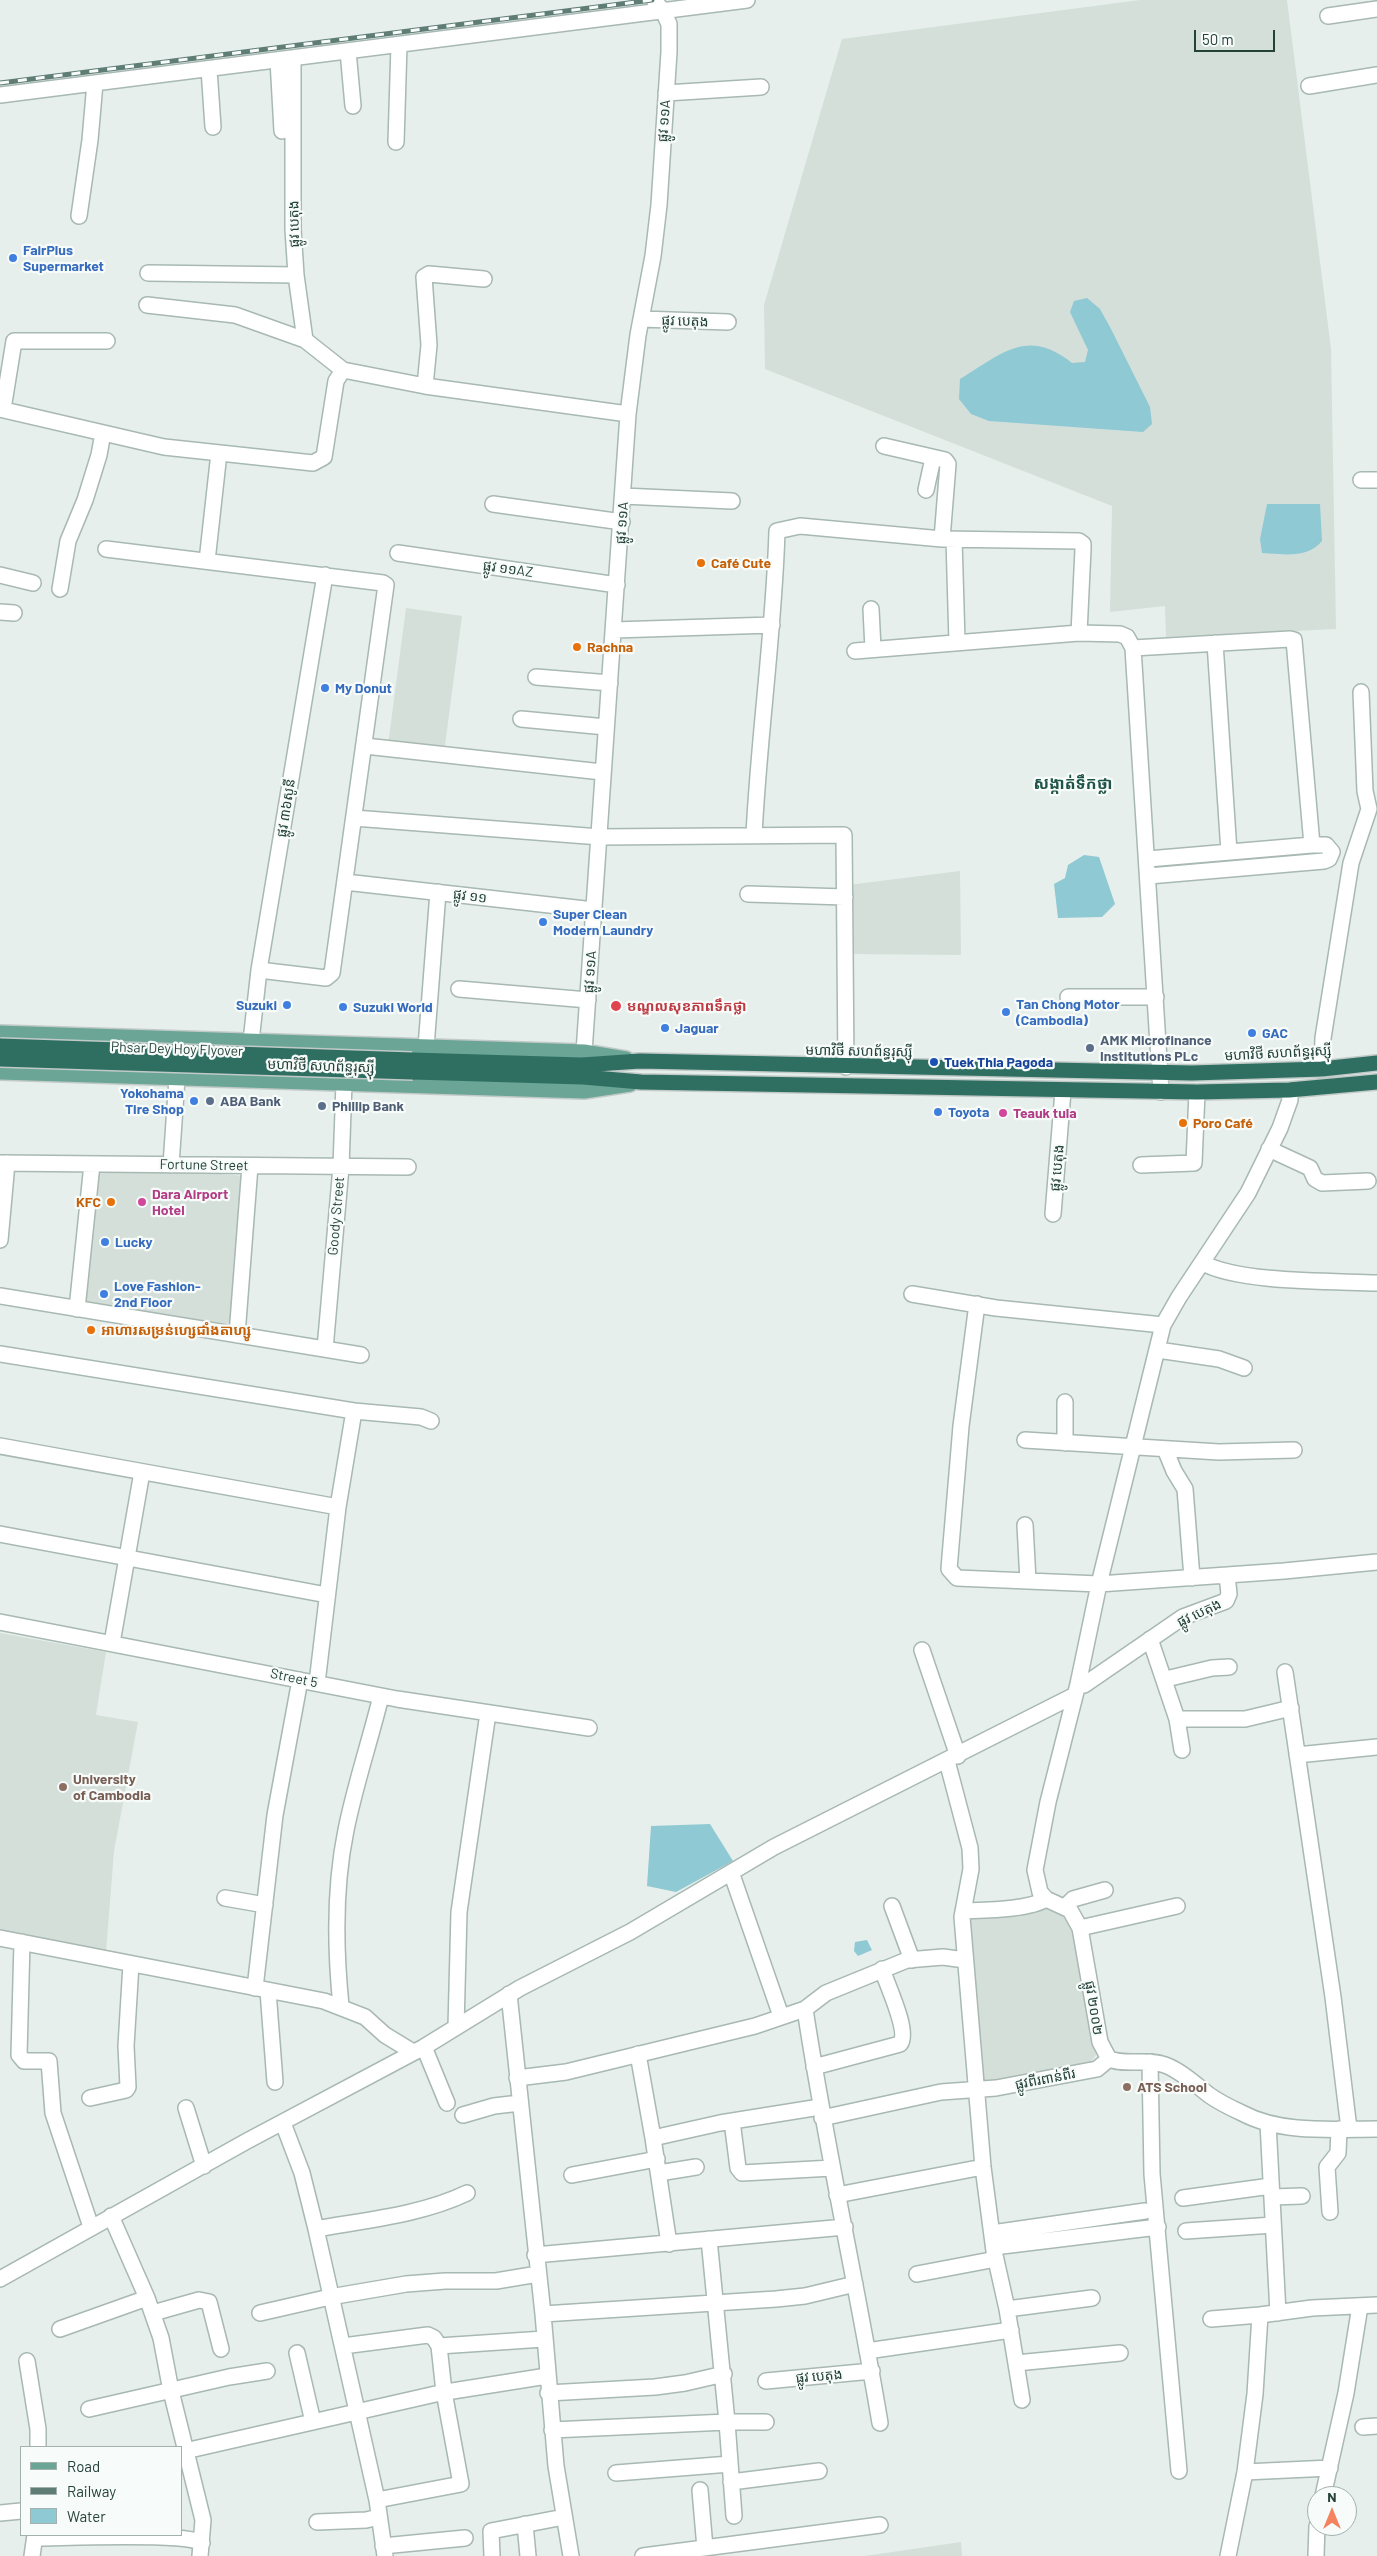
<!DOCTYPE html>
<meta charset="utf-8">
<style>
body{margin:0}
#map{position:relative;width:1377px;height:2556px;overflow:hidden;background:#e6efeb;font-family:Barlow,sans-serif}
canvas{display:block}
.legend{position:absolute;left:20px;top:2446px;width:162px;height:90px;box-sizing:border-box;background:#f7fbf9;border:1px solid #a3b1ad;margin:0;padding:6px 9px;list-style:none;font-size:15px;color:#24423a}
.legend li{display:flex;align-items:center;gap:10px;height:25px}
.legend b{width:25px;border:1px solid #a3b1ad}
.north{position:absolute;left:1307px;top:2486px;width:50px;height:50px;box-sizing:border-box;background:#f7fbf9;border:1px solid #a3b1ad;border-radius:50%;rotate:0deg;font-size:14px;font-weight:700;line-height:20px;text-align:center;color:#24423a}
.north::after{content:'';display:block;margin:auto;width:18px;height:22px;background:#f4845f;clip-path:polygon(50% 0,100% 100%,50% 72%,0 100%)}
.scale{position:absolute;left:1194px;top:30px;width:81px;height:22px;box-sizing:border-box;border:2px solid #24423a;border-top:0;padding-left:6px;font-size:15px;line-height:18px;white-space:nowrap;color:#24423a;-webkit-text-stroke:4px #f7fbf9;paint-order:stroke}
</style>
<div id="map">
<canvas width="1377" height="2556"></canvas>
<ul class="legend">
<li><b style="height:6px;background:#6aa596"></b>Road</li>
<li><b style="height:6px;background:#5f7d75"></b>Railway</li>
<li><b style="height:14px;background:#8ec9d4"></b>Water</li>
</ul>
<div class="north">N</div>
<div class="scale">50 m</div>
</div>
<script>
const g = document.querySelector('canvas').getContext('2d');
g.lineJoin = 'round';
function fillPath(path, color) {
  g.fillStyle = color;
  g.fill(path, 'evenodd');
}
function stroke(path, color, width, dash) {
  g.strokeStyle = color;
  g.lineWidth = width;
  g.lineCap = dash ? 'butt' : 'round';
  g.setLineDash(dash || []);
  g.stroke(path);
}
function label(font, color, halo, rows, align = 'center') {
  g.font = font + ' Barlow,"Noto Sans Khmer",sans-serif';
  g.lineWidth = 4.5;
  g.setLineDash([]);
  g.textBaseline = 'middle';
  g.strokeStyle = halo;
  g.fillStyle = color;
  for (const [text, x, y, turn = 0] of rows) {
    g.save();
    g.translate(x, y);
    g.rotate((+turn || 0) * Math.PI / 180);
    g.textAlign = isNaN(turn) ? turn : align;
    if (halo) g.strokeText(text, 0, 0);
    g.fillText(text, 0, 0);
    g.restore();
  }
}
fillPath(new Path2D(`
 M 1140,0 L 1287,0 L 1331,349 L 1336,629 L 1166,637 L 1165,606 L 1110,612 L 1112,506 L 765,369 L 764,305 L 842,39 Z
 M 406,608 L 462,616 L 444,753 L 388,745 Z
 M 960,871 L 961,955 L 848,954 L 848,885 Z
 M 89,1163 L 257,1177 L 243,1325 L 73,1307 Z
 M 0,1633 L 106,1652 L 96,1715 L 138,1722 L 114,1851 L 106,1952 L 0,1930 Z
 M 1062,1908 L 1071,1918 L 1096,2055 L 1090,2063 L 989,2082 L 982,2080 L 968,1919 L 979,1914 Z
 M 961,2542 L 962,2556 L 865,2556 Z`), '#d4dfda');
fillPath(new Path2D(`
 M 1087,298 L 1100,309 L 1111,329 L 1150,407 L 1152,424 L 1143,432 L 989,421 L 971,414 L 959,399 L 960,379 C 1002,354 1027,327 1072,363 L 1085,362 L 1088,350 L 1070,312 L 1074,301 Z
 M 1267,504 L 1320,504 L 1322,541 C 1307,559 1284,554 1262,553 L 1260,539 Z
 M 1084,855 L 1099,857 L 1115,904 L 1102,917 L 1058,918 L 1054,884 L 1065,878 L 1068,865 Z
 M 710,1824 L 733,1861 L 676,1892 L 647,1886 L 651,1826 Z
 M 867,1940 L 872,1950 L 858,1956 L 854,1951 L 855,1942 Z`), '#8ec9d4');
const minor = new Path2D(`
 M 1328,16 L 1377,9
 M 348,51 L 353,106
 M 293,58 L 293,229 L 296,275 L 305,340 L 343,370 L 425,386 L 628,414
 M 278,60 L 282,131
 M 209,69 L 213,127
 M 1309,86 L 1377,75
 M 666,93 L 761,87
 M 0,95 L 747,0
 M 396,142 L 399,45
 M 79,216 L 90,140 L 95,83
 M 148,273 L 296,275
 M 147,305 L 235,315 L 305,340
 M 641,319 L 728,322
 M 425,386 L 429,345 L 424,277 L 429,274 L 484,279
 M 0,409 L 164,447 L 313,463 L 324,457 L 336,381 L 343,370
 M 3,409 L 14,341 L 107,341
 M 884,446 L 945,460 L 948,464 L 942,539
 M 1361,480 L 1377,480
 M 926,490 L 933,458
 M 623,496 L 732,501
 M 493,504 L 622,522
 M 954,539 L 957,642
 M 106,549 L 383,583 L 386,585 L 332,973 L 326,978 L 259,970
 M 398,553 L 617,585
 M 207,561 L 219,453
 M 0,575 L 33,583
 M 60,589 L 68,541 L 85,500 L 99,455 L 103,433
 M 871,609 L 873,649
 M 0,612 L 14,613
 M 614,630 L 772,625
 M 1215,643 L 1229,852
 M 1133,648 L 1290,639 L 1294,640 L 1312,845
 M 855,651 L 1079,633 L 1120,634 L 1127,637 L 1133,648 L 1161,1092
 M 536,677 L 610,683
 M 521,719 L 606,727
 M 365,746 L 602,772
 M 354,818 L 600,837 L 844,835 L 846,1067
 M 754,835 C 759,733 774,633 777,531 L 800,526 L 942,539 L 1079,541 L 1083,544 L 1083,549 L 1079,633
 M 1148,859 L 1312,845 L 1326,845 L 1332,852 L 1329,859 L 1324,861 L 1149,876
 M 345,882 L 594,910
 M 748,894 L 845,897
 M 459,989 L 588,1000
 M 1068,997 L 1156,997
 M 251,1041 L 259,970 L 325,575
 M 426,1047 L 438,892
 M 584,1052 L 628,414 L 638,335 L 653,256 L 659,205 L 669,52 L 669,24 L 663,11 L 654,0
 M 1322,1069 L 1323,1038 L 1351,863 L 1369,809 L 1365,791 L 1361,692
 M 1289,1090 L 1290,1100 L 1280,1128 L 1248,1193 L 1179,1297 L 1163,1325 L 1099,1584 L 1078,1684 L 1048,1802 L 1035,1870 L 1040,1892 L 1046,1899 L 1070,1910 L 1080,1928 L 1100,2042 L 1109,2059 C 1127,2066 1147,2058 1165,2065 C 1181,2071 1195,2084 1209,2095 C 1219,2102 1231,2108 1242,2113 C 1281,2134 1334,2129 1377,2129
 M 1269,1149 L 1310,1168 L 1315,1179 L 1322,1183 L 1368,1181
 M 0,1163 L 408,1167
 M 171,1165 L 177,1078
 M 1141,1165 L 1194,1163 L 1197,1092
 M 1053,1214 L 1063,1091
 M 0,1240 L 7,1163
 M 1203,1263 C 1239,1283 1333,1281 1377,1283
 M 912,1294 L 996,1308 L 1163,1325
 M 0,1296 L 361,1355
 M 977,1304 L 961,1426 L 949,1569 L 957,1578 L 1099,1584 L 1284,1571 L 1377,1562
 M 77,1309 L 92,1164
 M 237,1335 L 250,1166
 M 325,1349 L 341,1167 L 344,1083
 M 1158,1350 L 1219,1359 L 1244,1368
 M 0,1354 L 354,1411 L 421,1417 L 431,1421
 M 1025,1440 L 1219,1452 L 1294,1450
 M 1065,1443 L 1065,1402
 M 0,1446 L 338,1507
 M 1165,1449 L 1174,1471 L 1185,1489 L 1192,1578
 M 1025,1525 L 1028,1581
 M 0,1534 L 327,1595
 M 0,1622 L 397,1699 L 589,1728
 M 1150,1639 L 1177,1719 L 1182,1750
 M 112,1643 L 142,1472
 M 922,1650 L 958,1756
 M 1285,1672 L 1333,1997 L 1349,2129
 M 1166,1679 L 1212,1668 L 1229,1667
 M 317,1683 L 338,1507 L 354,1411
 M 1078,1684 L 1084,1685 L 1183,1617 L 1226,1601 L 1229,1594 L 1227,1575
 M 1177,1719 L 1245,1719 L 1291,1708
 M 1297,1755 L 1377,1747
 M 947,1761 L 970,1848 L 971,1869 L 962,1917 L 983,2167 L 994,2251 L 1007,2309 L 1022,2400
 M 731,1872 L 781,2016
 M 225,1898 L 265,1905
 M 892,1906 L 912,1960
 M 1066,1906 L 1073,1899 L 1105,1890
 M 963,1911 C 984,1910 1029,1910 1046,1899
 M 1080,1928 L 1177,1906
 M 0,1938 L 324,2001 L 365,2017 L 385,2035 L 413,2052
 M 22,1942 L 19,2055 L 24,2061 L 49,2061 L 53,2113 L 91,2227
 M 255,1988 L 275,1815 L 300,1680
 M 268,1991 L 275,2082
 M 509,1994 L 543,2314 L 556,2466 L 571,2556
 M 341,2006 C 335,1947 334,1888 346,1830 C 355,1785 370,1741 381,1696
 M 805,2009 C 826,2148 857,2285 880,2423
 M 456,2027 L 459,1912 L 488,1713
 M 424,2047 L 447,2103
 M 638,2054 L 653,2138 L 669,2244
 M 1150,2062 L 1152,2174 L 1179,2471
 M 814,2067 L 900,2044 C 910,2032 887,1985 882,1969
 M 517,2078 L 566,2072 L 755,2026 L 805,2009 L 826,1993 L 907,1960 L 943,1957 L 965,1960
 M 90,2098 L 126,2090 L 128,2087 L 126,2046 L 131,1964
 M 186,2108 L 204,2166
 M 463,2115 L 494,2106 L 520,2103
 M 822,2118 L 941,2092 L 996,2088 L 1097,2069 L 1109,2059
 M 732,2121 L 738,2168 L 742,2173 L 832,2168
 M 283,2123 L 302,2173 L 316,2229 L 377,2500 L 385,2556
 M 1268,2123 L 1278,2313
 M 653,2138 L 720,2123 L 820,2107
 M 659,2173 L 696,2167
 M 572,2175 L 657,2159
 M 837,2195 L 983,2167
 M 1272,2197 L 1302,2196
 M 1183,2198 L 1271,2186
 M 1330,2212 L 1327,2167 L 1338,2153 L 1339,2129
 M 111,2216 L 147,2298 L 161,2338 L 171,2391 L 203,2520 L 200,2556
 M 316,2229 C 366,2220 421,2215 467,2193
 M 1186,2231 L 1273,2225
 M 992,2233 L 1145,2211
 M 994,2247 L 1158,2227
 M 535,2255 L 845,2227
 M 917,2274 L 996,2259
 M 0,2279 L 247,2141 L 424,2047 L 520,1988 L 630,1932 L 774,1847 L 1075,1695
 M 1007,2309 L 1092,2298
 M 153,2313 L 199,2300 L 209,2302 L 221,2349
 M 260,2313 L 330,2297 L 406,2284 L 445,2281 L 496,2281 L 538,2274
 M 543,2314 L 776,2299 L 805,2296 L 855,2284
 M 1211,2319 L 1260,2315 L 1312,2308 L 1377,2305
 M 60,2329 L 147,2298
 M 343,2346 L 428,2335 L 434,2338 L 439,2346 L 444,2392 L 461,2484 L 377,2500
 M 439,2346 L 544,2339
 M 867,2351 L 1011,2330
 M 297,2353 L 313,2422
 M 27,2361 L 38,2429 L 38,2447
 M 1016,2363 L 1120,2353
 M 766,2381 L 872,2371
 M 548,2393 L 655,2387 L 685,2383 L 724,2374
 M 89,2409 L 229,2377 L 267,2371
 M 1363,2427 L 1377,2426
 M 552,2430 L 727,2422 L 709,2239
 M 185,2451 L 440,2393 L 547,2376
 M 1245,2472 L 1330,2468
 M 616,2473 L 730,2464
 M 731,2482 L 819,2471
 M 700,2490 L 705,2548
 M 1323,2496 L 1346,2393 L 1360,2306
 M 0,2513 L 21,2511
 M 734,2516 L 727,2422 L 766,2422
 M 317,2522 L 366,2520 L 379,2517
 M 525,2524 L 528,2556
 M 35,2538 C 63,2538 184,2532 202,2543
 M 383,2546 L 465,2538
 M 32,2556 L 35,2535
 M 492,2556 L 491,2531 L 564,2517
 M 643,2556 L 880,2525
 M 1228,2556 L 1245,2472 L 1255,2394 L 1260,2315
 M 1316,2556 L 1317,2526`);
const major = new Path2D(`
 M 0,1033 L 584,1052 L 626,1059
 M 0,1072 L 584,1091 L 630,1084`);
const highway = new Path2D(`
 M 412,1060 L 582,1065 L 640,1061 L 1192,1073 L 1322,1069 L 1377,1063
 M 413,1072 L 583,1077 L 641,1082 L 1197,1092 L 1289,1090 L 1377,1082`);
stroke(minor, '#a8b8b2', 18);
stroke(major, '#c2cac8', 18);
stroke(highway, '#c2cac8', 18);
stroke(minor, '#fff', 15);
stroke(major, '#6aa596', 15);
stroke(highway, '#2f6f62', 15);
const rail = new Path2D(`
 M 0,83 L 652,0`);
stroke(rail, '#5f7d75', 5);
stroke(rail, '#f7fbf9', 3, [9]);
const highwayBridge = new Path2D(`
 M 0,1046 L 412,1060
 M 0,1059 L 413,1072`);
stroke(highwayBridge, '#c2cac8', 18, []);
stroke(highwayBridge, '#2f6f62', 15);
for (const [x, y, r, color] of [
 [13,258,5,"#3f7fe0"],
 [701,563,5,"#e8710a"],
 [577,647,5,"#e8710a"],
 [325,688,5,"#3f7fe0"],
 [543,922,5,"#3f7fe0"],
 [287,1005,5,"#3f7fe0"],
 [616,1006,6,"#e0444e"],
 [343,1007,5,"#3f7fe0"],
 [1006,1012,5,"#3f7fe0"],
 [665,1028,5,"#3f7fe0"],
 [1252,1033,5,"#3f7fe0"],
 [1090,1048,5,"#5c6f8a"],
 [934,1062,5,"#1a4fb4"],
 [194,1101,5,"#3f7fe0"],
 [210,1101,5,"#5c6f8a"],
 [322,1106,5,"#5c6f8a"],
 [938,1112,5,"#3f7fe0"],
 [1003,1113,5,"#d1479c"],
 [1183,1123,5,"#e8710a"],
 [111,1202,5,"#e8710a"],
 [142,1202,5,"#d1479c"],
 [105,1242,5,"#3f7fe0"],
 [104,1294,5,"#3f7fe0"],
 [91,1330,5,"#e8710a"],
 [63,1787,5,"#8d6e63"],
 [1127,2087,5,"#8d6e63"]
]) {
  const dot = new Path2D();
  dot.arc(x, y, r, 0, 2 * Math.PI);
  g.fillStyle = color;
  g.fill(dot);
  stroke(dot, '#f7fbf9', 2);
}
label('14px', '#24423a', '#f7fbf9', [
 ["ផ្លូវ ១១A",664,121,-86],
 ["ផ្លូវ បេតុង",294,224,-91],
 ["ផ្លូវ បេតុង",685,321,2],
 ["ផ្លូវ ១១A",622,523,-86],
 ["ផ្លូវ ១១AZ",508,569,8],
 ["ផ្លូវ ៣៦សូនី",286,808,-81],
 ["ផ្លូវ ១១",470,896,7],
 ["ផ្លូវ ១១A",590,972,-86],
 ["Phsar Dey Hoy Flyover",177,1049,2],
 ["មហាវិថី សហព័ន្ធរុស្ស៊ី",859,1051,1],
 ["មហាវិថី សហព័ន្ធរុស្ស៊ី",1278,1053,-3],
 ["មហាវិថី សហព័ន្ធរុស្ស៊ី",321,1066,2],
 ["Fortune Street",204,1165,1],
 ["ផ្លូវ បេតុង",1057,1168,-85],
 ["Goody Street",336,1216,-85],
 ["ផ្លូវ បេតុង",1199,1613,-25],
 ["Street 5",294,1678,12],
 ["ផ្លូវ ២០០២",1094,2008,81],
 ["ផ្លូវពីរពាន់ពីរ",1045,2079,-11],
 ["ផ្លូវ បេតុង",819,2376,-5]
]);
label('bold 14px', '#366cbe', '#f7fbf9', [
 ["FairPlus",23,250],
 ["Supermarket",23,266],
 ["My Donut",335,688],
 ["Super Clean",553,914],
 ["Modern Laundry",553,930],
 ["Tan Chong Motor",1016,1004],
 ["(Cambodia)",1016,1020],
 ["Suzuki",277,1005,"right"],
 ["Suzuki World",353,1007],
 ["Jaguar",675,1028],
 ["GAC",1262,1033],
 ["Yokohama",184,1093,"right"],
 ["Tire Shop",184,1109,"right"],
 ["Toyota",948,1112],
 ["Lucky",115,1242],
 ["Love Fashion-",114,1286],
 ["2nd Floor",114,1302]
], 'left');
label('bold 14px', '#c56008', '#f7fbf9', [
 ["Café Cute",711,563],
 ["Rachna",587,647],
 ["Poro Café",1193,1123],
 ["KFC",101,1202,"right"],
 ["អាហារសម្រន់ហ្សេជាំងតាហ្សូ",101,1330]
], 'left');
label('bold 14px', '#be3a42', '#f7fbf9', [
 ["មណ្ឌលសុខភាពទឹកថ្លា",627,1006]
], 'left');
label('bold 14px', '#4e5e75', '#f7fbf9', [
 ["AMK Microfinance",1100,1040],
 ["Institutions PLc",1100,1056],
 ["ABA Bank",220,1101],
 ["Phillip Bank",332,1106]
], 'left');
label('bold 14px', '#164399', '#f7fbf9', [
 ["Tuek Thla Pagoda",944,1062]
], 'left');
label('bold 14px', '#b23c85', '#f7fbf9', [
 ["Teauk tula",1013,1113],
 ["Dara Airport",152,1194],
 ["Hotel",152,1210]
], 'left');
label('bold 14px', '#785e54', '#f7fbf9', [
 ["University",73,1779],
 ["of Cambodia",73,1795],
 ["ATS School",1137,2087]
], 'left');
label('bold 16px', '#1f5548', '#f7fbf9', [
 ["សង្កាត់ទឹកថ្លា",1073,784]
]);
</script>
